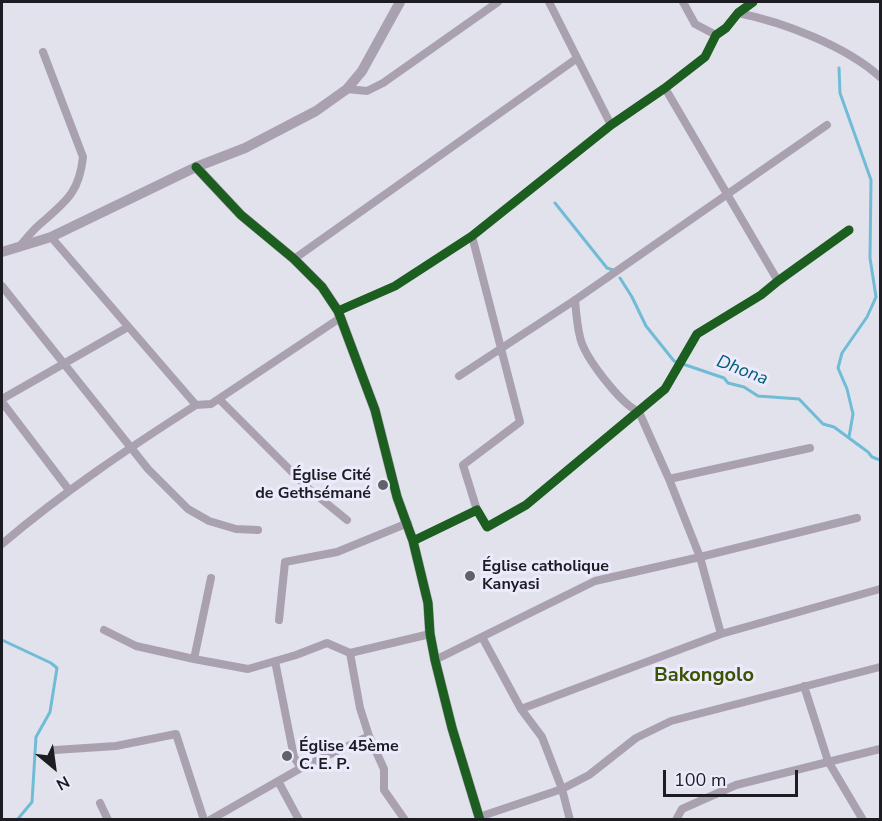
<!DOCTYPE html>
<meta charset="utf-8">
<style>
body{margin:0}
#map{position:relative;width:882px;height:821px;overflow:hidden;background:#e2e2ec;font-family:"Nunito Sans",sans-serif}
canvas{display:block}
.frame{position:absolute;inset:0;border:3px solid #1c1c22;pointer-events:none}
.north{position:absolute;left:24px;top:737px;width:60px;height:60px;-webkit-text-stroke:4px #ebebfd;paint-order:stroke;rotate:151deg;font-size:16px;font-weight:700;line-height:24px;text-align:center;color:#1c1c22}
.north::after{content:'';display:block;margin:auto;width:21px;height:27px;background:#1c1c22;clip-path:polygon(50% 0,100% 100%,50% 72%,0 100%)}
.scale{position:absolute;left:663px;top:770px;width:135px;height:27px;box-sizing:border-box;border:3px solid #1c1c22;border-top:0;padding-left:8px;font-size:18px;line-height:21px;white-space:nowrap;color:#1c1c22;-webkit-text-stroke:4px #ebebfd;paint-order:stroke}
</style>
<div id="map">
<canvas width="882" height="821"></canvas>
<div class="frame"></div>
<div class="north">N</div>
<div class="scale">100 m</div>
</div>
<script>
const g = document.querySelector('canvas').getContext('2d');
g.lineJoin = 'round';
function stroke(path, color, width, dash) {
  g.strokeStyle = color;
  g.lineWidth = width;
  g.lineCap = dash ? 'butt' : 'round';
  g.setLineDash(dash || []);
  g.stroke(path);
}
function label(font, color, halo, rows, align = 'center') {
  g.font = font + ' "Nunito Sans",sans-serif';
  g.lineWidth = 6;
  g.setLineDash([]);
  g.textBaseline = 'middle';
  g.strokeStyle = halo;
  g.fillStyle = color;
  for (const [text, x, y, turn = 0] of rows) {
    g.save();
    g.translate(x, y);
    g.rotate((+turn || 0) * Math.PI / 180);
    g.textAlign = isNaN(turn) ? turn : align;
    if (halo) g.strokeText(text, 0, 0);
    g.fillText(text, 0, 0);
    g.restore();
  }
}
stroke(new Path2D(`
 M 839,68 L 840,93 L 871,180 L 870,258 L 876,297 L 867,317 L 842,353 L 838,368 L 847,389 L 853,414 L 849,437
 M 555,203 L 607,268 L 613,270
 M 620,278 L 632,297 L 646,326 L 674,361 L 724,378 L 728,383 L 744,387 L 758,396 L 799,399 L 823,424 L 834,427 L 868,452 L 872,457 L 880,460
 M 2,640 L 51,663 L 57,668 L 50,712 L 36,737 L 32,802 L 17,820`), '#70bbd5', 3);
stroke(new Path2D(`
 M 549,2 L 611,125
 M 683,2 L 695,24 L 716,35
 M 738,13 C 783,22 846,46 880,77
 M 665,88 L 778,281
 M 347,89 L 367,91 L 383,83 L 498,2
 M 472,236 L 520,422 L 463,465 L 477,510
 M 51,237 L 196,405 L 211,404 L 340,318
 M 20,246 C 26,239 32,231 39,225 C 65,202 79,194 83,157 L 43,52
 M 294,259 L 576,59
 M 2,286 L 148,469 L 188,509 L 209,521 L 236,529 L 258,530
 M 575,300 C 576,312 577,325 580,337 C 584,357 621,404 639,412 L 669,479 L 700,557 L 721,634
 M 338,311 L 395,286 L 472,236 L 611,125 L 665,88 L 705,57 L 716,35 L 726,28 L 738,13 L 753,2
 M 459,376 L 575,300 L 827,125
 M 2,399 L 128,327
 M 219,399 L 309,489 L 347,520
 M 2,402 L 69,490
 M 669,479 L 810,448
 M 413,541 L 477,510 L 487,527 L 526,505 L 665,389 L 697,334 L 761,295 L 778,281 L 849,230
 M 2,544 C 63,492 129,448 196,405
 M 279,620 L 285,562 L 337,552 L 408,523
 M 104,630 L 136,646 L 194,659 L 248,669 L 296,655 L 327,643 L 350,653 L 430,634
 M 482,637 L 521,709 L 542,737 L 562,789 L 570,820
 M 350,653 L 360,708 L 369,736 L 384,769 L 384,790 L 405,820
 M 194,659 L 211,578
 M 435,660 L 595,581 L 700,557 L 857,518
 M 275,661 L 294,757 L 301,768
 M 804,686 L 828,761 L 863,820
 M 521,709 L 721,634 L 880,589
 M 55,750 L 116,746 L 176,734 L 204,820
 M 278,781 L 299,820
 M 100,803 L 108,820
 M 479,817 L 562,789 L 589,775 L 636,738 L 671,721 L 880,667
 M 210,820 L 301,768 L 369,736
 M 676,820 L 682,809 L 736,785 L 880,749`), '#aaa1b0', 8);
stroke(new Path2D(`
 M 196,167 L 241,215 L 294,259 L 322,287 L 338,311 L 375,410 L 397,497 L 413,541 L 428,603 L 430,634 L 435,660 L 452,728 L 480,820
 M 2,252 L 51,237 L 196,167 L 245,148 L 316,111 L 347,89 L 362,71 L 400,2`), '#a9a1b0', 10);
stroke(new Path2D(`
 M 196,167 L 241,215 L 294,259 L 322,287 L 338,311 L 375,410 L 397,497 L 413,541 L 428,603 L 430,634 L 435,660 L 452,728 L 480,820
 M 338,311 L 395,286 L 472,236 L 611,125 L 665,88 L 705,57 L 716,35 L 726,28 L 738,13 L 753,2
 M 413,541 L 477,510 L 487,527 L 526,505 L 665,389 L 697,334 L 761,295 L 778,281 L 849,230`), '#1b5e20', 9);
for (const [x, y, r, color] of [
 [383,485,6,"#616169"],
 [470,576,6,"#616169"],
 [287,756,6,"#616169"]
]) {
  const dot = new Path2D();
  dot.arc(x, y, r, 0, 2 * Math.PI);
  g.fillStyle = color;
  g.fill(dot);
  stroke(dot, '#ebebfd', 2);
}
label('bold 16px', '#1c1c22', '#ebebfd', [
 ["Église Cité",371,476,"right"],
 ["de Gethsémané",371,494,"right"],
 ["Église catholique",482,567],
 ["Kanyasi",482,585],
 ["Église 45ème",299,747],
 ["C. E. P.",299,765]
], 'left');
label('italic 18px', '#005c72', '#ebebfd', [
 ["Dhona",742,371,21]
]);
label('bold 20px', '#3c5102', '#ebebfd', [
 ["Bakongolo",704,676]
]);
</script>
